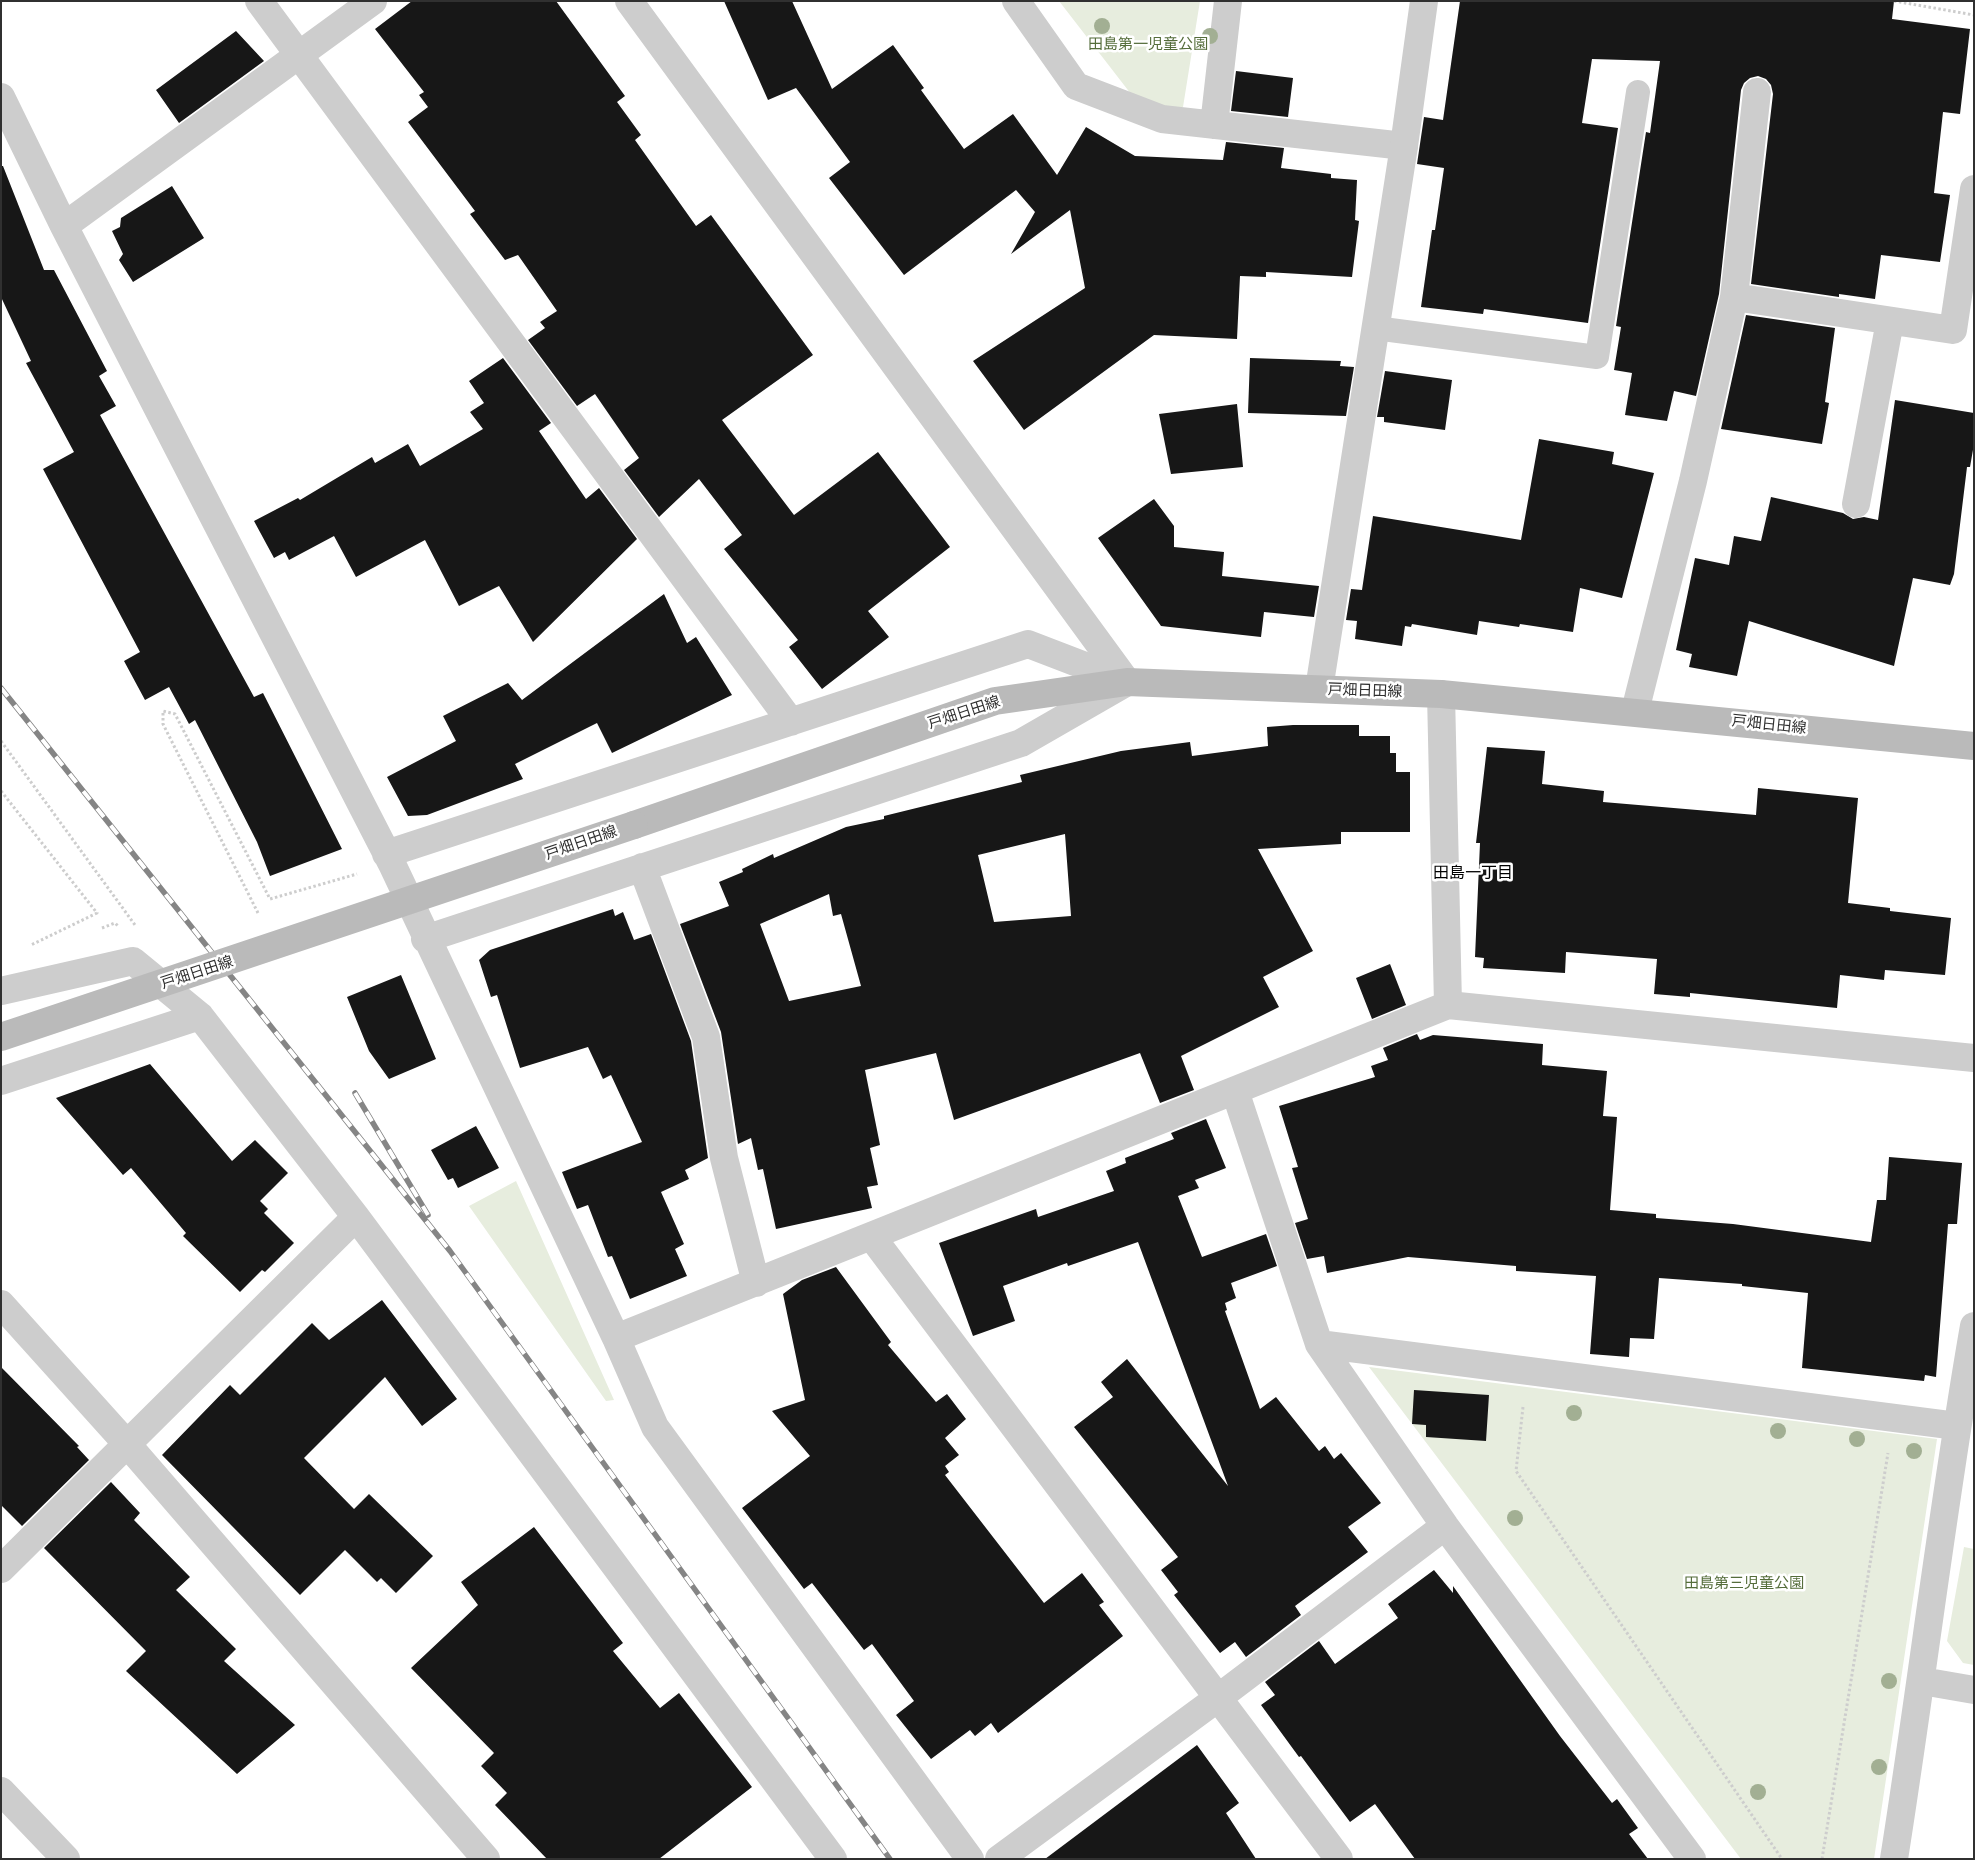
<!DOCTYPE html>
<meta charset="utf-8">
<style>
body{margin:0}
#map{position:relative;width:1975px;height:1860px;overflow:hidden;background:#fff;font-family:"Fira Sans Condensed",sans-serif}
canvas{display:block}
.frame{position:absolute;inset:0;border:2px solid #303030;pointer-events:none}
</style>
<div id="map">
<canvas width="1975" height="1860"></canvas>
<div class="frame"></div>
</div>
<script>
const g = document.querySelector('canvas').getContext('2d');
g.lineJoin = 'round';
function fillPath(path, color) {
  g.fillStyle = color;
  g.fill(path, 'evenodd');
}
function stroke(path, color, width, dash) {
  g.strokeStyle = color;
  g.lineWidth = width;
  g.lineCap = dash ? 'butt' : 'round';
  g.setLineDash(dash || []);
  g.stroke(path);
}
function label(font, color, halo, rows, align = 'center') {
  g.font = font + ' "Fira Sans Condensed","Noto Sans JP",sans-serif';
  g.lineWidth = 5;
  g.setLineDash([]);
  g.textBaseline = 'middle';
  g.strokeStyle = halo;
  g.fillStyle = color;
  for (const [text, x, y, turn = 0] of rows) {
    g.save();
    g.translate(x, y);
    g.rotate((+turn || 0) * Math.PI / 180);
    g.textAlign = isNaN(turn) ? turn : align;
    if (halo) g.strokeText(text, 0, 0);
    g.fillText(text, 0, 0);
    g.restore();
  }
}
fillPath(new Path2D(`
 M 1059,1 L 1200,1 L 1183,107 L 1141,107 Z
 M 516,1181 L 614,1400 L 606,1401 L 469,1206 Z
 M 1369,1367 L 1937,1439 L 1874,1859 L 1741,1859 Z
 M 1964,1547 L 1974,1549 L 1974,1665 L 1963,1663 L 1947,1641 Z`), '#e7edde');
fillPath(new Path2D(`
 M 412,1 L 556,1 L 625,96 L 617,102 L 641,135 L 635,140 L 696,226 L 711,215 L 813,355 L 722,420 L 794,515 L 878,452 L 950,547 L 868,611 L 889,637 L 822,689 L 789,647 L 798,640 L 724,549 L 742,535 L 699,479 L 659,517 L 624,470 L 639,458 L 595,394 L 577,406 L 528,340 L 545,328 L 540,322 L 557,311 L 518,255 L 505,260 L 470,214 L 475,211 L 408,122 L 428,107 L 419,95 L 424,92 L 375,29 Z
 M 724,1 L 792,1 L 832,89 L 893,45 L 924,88 L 921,90 L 964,149 L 1013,114 L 1057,175 L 1086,127 L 1135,156 L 1223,160 L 1226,142 L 1284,148 L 1281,168 L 1331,174 L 1331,178 L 1357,180 L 1355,220 L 1359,221 L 1352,277 L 1266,272 L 1266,277 L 1240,276 L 1237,339 L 1154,335 L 1024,430 L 973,361 L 1085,288 L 1070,210 L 1011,254 L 1035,212 L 1016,190 L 904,275 L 829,178 L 850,162 L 796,88 L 768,100 Z
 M 1460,1 L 1894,1 L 1892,19 L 1970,29 L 1960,114 L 1943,112 L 1934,193 L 1950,195 L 1940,262 L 1881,255 L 1875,299 L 1839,294 L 1839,297 L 1751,284 L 1773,94 L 1771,85 L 1766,79 L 1758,76 L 1750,78 L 1744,83 L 1741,90 L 1719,294 L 1696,396 L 1674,391 L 1667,421 L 1625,415 L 1632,373 L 1614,370 L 1621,327 L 1616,326 L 1646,132 L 1650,133 L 1660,61 L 1592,59 L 1582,123 L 1618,128 L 1588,323 L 1484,309 L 1483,314 L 1421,307 L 1432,230 L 1435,230 L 1444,168 L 1417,164 L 1424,117 L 1443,120 Z
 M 236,31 L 264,61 L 179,123 L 156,90 Z
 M 1236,71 L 1293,78 L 1288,117 L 1231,111 Z
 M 1,166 L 3,166 L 44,270 L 54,270 L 107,371 L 99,376 L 116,406 L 100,415 L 254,697 L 263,693 L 342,849 L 270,876 L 257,842 L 195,720 L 189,724 L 169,687 L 145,700 L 124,661 L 140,652 L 43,469 L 74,452 L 26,363 L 31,361 L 1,297 Z
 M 172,186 L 204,238 L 133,282 L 119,260 L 123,254 L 112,231 L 120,227 L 121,218 Z
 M 1746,315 L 1835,328 L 1825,402 L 1829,403 L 1822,444 L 1721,429 Z
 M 503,358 L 551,423 L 539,431 L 586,499 L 599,488 L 637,539 L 533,642 L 499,586 L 459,606 L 425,540 L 356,577 L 334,536 L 289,560 L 285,552 L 274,558 L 254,521 L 298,498 L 300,500 L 372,457 L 375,463 L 408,444 L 420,466 L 483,429 L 470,412 L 484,403 L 469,381 Z
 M 1250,358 L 1341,361 L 1340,366 L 1354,367 L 1346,416 L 1248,413 Z
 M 1385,371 L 1452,380 L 1445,430 L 1384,422 L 1384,417 L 1377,417 Z
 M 1895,400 L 1974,413 L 1974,444 L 1970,467 L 1967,467 L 1954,574 L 1950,585 L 1913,578 L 1894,666 L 1749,621 L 1737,676 L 1689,667 L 1692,654 L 1676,650 L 1695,558 L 1729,565 L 1734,536 L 1761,541 L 1771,497 L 1843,513 L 1853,519 L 1864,517 L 1878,520 Z
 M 1237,404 L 1243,467 L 1171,474 L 1159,414 Z
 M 1539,439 L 1614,452 L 1612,464 L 1654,473 L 1622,598 L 1580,588 L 1573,632 L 1520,624 L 1519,627 L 1479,621 L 1477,635 L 1412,624 L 1411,627 L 1405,626 L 1402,646 L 1355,639 L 1357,621 L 1346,620 L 1351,589 L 1362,590 L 1373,516 L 1521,540 Z
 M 1154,499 L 1174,526 L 1174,547 L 1224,552 L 1222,576 L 1319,586 L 1314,617 L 1264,612 L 1261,637 L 1161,626 L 1098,538 Z
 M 664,594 L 687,643 L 696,637 L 732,695 L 612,753 L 597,723 L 515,764 L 523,779 L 427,815 L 408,816 L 387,777 L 456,741 L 443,716 L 508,683 L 522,700 Z
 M 1293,725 L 1359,725 L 1359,736 L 1390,736 L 1390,753 L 1396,753 L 1396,772 L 1410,772 L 1410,832 L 1341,832 L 1341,844 L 1258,849 L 1313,951 L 1263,977 L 1279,1007 L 1181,1056 L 1194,1090 L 1160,1103 L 1140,1053 L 954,1120 L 936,1053 L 865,1070 L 880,1145 L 870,1148 L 878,1185 L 867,1187 L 872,1208 L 776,1229 L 763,1169 L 758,1170 L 751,1138 L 738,1144 L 721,1032 L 680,924 L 729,906 L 719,882 L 743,872 L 742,869 L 773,854 L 774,858 L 846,827 L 884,819 L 884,816 L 1022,782 L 1020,775 L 1121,751 L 1190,742 L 1192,756 L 1268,746 L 1267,727 ZM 1065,834 L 1071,916 L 994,922 L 978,855 ZM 829,894 L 833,916 L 841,914 L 861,986 L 789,1001 L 760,924 Z
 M 1487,747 L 1545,751 L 1542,784 L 1604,791 L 1603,802 L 1756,815 L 1758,788 L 1858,798 L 1848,903 L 1890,908 L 1890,911 L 1951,918 L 1945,975 L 1885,970 L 1884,980 L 1840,975 L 1837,1008 L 1690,993 L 1690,997 L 1654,994 L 1657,959 L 1566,952 L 1565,973 L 1483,968 L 1484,958 L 1475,957 L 1480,843 L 1476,843 Z
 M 613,909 L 615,916 L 623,912 L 634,940 L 651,934 L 691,1041 L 708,1158 L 685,1170 L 689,1179 L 661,1192 L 684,1244 L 675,1249 L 687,1276 L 630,1299 L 612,1256 L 608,1257 L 588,1205 L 577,1209 L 562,1172 L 642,1142 L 611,1075 L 603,1079 L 588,1047 L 520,1068 L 497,995 L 491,997 L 479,960 L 490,950 Z
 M 1390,964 L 1406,1005 L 1372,1019 L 1356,978 Z
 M 401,975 L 436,1059 L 389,1079 L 369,1051 L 347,997 Z
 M 1417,1034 L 1420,1040 L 1433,1035 L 1543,1044 L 1542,1065 L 1607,1071 L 1603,1116 L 1617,1117 L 1610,1210 L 1656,1214 L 1656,1218 L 1733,1224 L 1871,1242 L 1877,1200 L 1886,1200 L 1889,1157 L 1962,1163 L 1957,1224 L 1948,1224 L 1936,1377 L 1925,1375 L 1924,1381 L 1802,1368 L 1808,1293 L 1742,1286 L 1742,1284 L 1659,1278 L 1654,1339 L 1630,1338 L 1629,1357 L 1590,1354 L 1596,1276 L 1516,1271 L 1516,1266 L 1408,1257 L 1327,1273 L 1324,1256 L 1307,1259 L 1295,1223 L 1308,1219 L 1292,1168 L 1298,1167 L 1279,1106 L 1375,1077 L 1371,1066 L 1388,1060 L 1383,1048 Z
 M 150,1064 L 232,1161 L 255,1140 L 288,1173 L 260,1201 L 268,1209 L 264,1213 L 294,1243 L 265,1272 L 262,1270 L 240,1292 L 183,1236 L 186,1233 L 131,1168 L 123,1175 L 56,1098 Z
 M 1206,1119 L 1226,1168 L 1195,1180 L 1199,1188 L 1178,1196 L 1202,1257 L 1266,1234 L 1277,1266 L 1231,1283 L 1236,1298 L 1225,1303 L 1227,1310 L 1225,1311 L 1260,1409 L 1276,1397 L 1319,1451 L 1325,1446 L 1334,1459 L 1341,1453 L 1381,1503 L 1348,1527 L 1368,1552 L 1295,1606 L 1301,1615 L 1246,1657 L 1235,1642 L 1220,1653 L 1174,1595 L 1178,1592 L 1161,1570 L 1178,1557 L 1074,1427 L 1113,1397 L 1101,1382 L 1127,1359 L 1228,1486 L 1138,1242 L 1068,1266 L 1067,1263 L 1003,1286 L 1015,1321 L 973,1336 L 939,1243 L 1036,1209 L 1038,1217 L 1114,1191 L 1106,1171 L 1126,1163 L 1125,1158 L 1174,1139 L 1171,1133 Z
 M 476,1126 L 499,1168 L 458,1188 L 453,1178 L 448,1180 L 431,1150 Z
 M 836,1267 L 891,1342 L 888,1345 L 936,1402 L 947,1394 L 966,1419 L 945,1438 L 959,1455 L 945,1466 L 949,1472 L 945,1475 L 1044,1603 L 1082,1573 L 1104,1602 L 1099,1605 L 1123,1636 L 998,1733 L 991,1723 L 975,1736 L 970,1730 L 931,1759 L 896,1715 L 914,1701 L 872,1644 L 864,1650 L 812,1583 L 804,1589 L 742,1508 L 810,1456 L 772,1411 L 805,1400 L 783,1294 L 802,1280 Z
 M 382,1300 L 457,1399 L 422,1426 L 385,1377 L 304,1458 L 354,1509 L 369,1494 L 433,1556 L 396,1593 L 381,1578 L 377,1582 L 345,1550 L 300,1595 L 162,1455 L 230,1385 L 240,1395 L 312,1323 L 329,1340 Z
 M 1,1367 L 79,1446 L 77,1447 L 89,1460 L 22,1526 L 1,1505 Z
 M 1414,1390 L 1489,1395 L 1486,1441 L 1426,1437 L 1426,1425 L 1412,1424 Z
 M 111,1482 L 140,1513 L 134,1520 L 190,1577 L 176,1590 L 236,1649 L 224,1661 L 295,1725 L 237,1774 L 126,1671 L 146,1651 L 44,1548 Z
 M 534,1527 L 623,1643 L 613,1651 L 660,1708 L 679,1693 L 752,1787 L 659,1859 L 547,1859 L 495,1805 L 507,1793 L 481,1766 L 494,1753 L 411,1668 L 478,1605 L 461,1582 Z
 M 1434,1570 L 1453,1593 L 1453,1586 L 1560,1736 L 1612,1803 L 1617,1799 L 1638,1828 L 1629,1834 L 1648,1859 L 1415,1859 L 1375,1804 L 1350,1822 L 1301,1756 L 1299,1757 L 1261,1705 L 1275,1695 L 1265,1682 L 1319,1641 L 1335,1664 L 1398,1618 L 1388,1604 Z
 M 1197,1745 L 1239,1803 L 1226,1813 L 1256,1859 L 1045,1859 Z`), '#171717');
stroke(new Path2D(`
 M 1894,1 L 1974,15
 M 1,741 L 135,925
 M 1,791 L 97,913 L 31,945
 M 258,913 L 163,724 L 163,711 L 175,714 L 270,899 L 357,874
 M 102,928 L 115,923 L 118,926
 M 1523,1407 L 1516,1471 L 1782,1859
 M 1822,1859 L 1888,1453`), '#cdcdcd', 3, [2.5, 2.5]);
stroke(new Path2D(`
 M 1375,328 L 1597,357 L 1638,92`), '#cdcdcd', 24);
stroke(new Path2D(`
 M 259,1 L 791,722
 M 1016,1 L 1076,86 L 1162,119 L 1404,146
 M 1,97 L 64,226 L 392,864 L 616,1338 L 655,1427 L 970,1859
 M 1214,125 L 1228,1
 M 64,226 L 373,1
 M 1734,297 L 1953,330 L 1974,189
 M 1856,504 L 1890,321
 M 1441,694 L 1448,1005
 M 1635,711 L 1693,481 L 1734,297 L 1757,92
 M 386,854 L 1028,644 L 1127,682
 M 642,867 L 706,1037 L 724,1158 L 756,1283
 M 425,939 L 1021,743 L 1127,682
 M 1,991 L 133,961 L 200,1016 L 356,1217 L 833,1859
 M 1,1081 L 200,1016
 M 1235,1091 L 1319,1344 L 1445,1526 L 1692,1859
 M 872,1237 L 1339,1859
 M 1,1304 L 127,1444 L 486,1859
 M 616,1338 L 1448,1005 L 1974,1058
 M 1319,1344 L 1957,1426
 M 1,1569 L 356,1217
 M 1922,1681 L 1974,1690
 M 1,1791 L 66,1859
 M 999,1859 L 1218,1698 L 1445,1526
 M 1894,1859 C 1922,1682 1943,1503 1974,1326`), '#cdcdcd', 28);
stroke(new Path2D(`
 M 629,1 L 1127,682
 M 1319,689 L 1404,146 L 1424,1`), '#cdcdcd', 28);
stroke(new Path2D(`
 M 634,825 L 995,701 L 1127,682 L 1441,694 L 1974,746`), '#bababa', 28);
const rail = new Path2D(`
 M 1,688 L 450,1251 L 890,1859
 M 355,1093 L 428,1215`);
stroke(rail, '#858585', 5.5);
stroke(rail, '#fff', 4, [11]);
stroke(new Path2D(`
 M 1,1037 L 634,825`), '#bababa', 28);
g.fillStyle = '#a2af93';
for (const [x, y] of [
 [1102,26],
 [1210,36],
 [1574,1413],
 [1778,1431],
 [1857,1439],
 [1914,1451],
 [1515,1518],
 [1889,1681],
 [1879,1767],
 [1758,1792]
]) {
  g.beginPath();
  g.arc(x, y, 8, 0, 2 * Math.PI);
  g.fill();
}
label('15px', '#556d3b', '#fff', [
 ["田島第一児童公園",1148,45],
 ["田島第三児童公園",1744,1584]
]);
label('15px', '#303030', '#fff', [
 ["戸畑日田線",1365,691,2],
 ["戸畑日田線",964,713,-18],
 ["戸畑日田線",1769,725,6],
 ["戸畑日田線",581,843,-19],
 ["戸畑日田線",197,973,-18]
]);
label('16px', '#000', '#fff', [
 ["田島一丁目",1473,874]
]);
</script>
